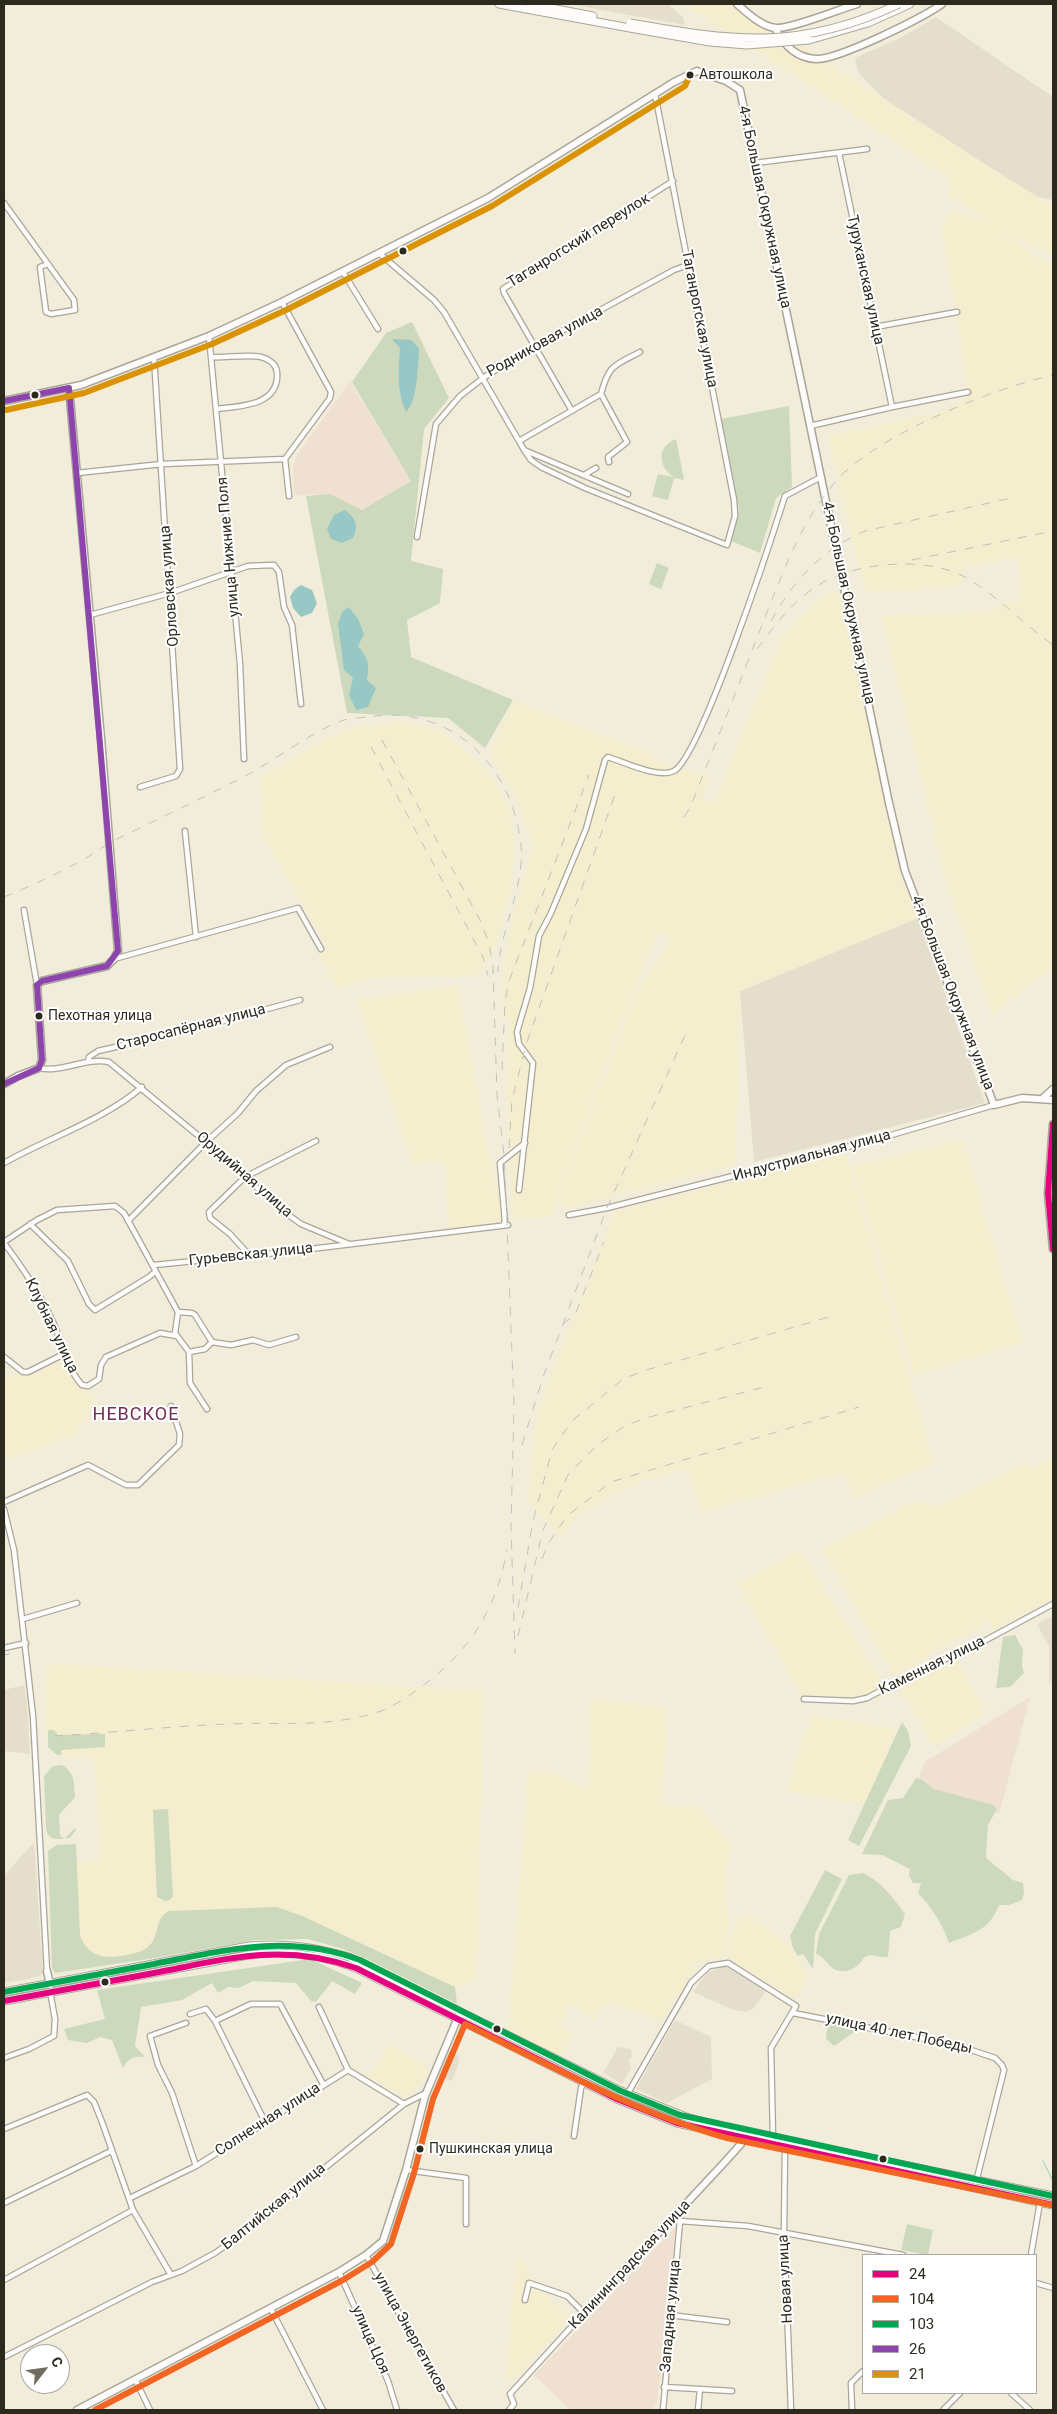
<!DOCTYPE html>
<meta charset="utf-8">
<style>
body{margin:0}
#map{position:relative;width:1057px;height:2414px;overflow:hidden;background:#f2eddb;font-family:Roboto,sans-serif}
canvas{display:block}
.frame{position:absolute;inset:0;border:5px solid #2c291d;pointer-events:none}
.legend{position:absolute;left:862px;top:2254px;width:175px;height:140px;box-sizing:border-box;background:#fff;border:1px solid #aba9a5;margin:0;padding:6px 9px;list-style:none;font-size:15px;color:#2c291d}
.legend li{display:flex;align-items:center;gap:10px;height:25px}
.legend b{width:25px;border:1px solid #aba9a5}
.north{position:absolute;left:20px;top:2344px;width:50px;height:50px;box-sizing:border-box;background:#fff;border:1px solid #aba9a5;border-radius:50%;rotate:60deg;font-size:14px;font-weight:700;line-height:20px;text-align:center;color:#2c291d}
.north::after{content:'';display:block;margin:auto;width:18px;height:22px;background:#716e60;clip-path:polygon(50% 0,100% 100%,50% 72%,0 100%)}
</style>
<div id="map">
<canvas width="1057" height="2414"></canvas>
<div class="frame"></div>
<ul class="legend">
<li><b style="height:6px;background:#e5007d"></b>24</li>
<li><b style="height:6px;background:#f26522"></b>104</li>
<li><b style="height:6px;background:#00a651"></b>103</li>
<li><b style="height:6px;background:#8e44ad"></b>26</li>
<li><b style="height:6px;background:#d99304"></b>21</li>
</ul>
<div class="north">С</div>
</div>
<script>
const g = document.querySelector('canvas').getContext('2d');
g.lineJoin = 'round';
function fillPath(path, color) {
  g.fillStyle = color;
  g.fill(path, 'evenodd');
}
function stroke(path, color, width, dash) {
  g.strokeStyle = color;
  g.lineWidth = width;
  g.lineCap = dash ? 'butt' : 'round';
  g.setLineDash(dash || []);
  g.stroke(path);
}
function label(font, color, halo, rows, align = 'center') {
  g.font = font + ' Roboto,sans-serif';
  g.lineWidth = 4;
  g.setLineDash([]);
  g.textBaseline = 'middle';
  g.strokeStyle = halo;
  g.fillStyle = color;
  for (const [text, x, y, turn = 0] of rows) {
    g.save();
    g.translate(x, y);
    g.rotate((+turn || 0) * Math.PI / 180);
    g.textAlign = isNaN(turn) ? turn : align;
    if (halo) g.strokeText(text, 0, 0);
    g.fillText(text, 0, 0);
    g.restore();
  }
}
fillPath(new Path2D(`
 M 568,4 L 667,4 L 683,17 L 685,25 Z
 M 936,17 L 1053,97 L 1053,200 L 1034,196 L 883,98 L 858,72 L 855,58 L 900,38 Z
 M 918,918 L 985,1103 L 754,1162 L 740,991 Z
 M 1053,1616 L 1053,1679 L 1049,1682 L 1049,1646 L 1037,1624 Z
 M 24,1685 L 27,1702 L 30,1754 L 4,1751 L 4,1690 Z
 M 34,1842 L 43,1974 L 29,1979 L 4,1983 L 4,1876 Z
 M 724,1966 L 734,1969 L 767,1990 L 753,2009 L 746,2012 L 734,2010 L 693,1992 L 707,1973 Z
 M 675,2020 L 711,2037 L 712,2079 L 667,2103 L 636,2089 Z
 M 618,2047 L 631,2049 L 632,2057 L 629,2060 L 631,2068 L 622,2084 L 603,2073 Z
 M 447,2050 L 458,2055 L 459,2063 L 452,2081 L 435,2075 Z`), '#e5decc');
fillPath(new Path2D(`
 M 683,4 L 738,4 L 983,163 L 1053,206 L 1053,255 L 1031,246 L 1007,232 L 1026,249 L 1053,266 L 1053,967 L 992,1015 L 948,891 L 881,616 L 992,611 L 1002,603 L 1021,599 L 1017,558 L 965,567 L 961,587 L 865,593 L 827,436 L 941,411 L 968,398 L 957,318 L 941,230 L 951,210 L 989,221 L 949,196 L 949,179 L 851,113 Z
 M 840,590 L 899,871 L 918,918 L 740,991 L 736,1166 L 563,1208 L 559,1196 L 635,994 L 671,939 L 655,933 L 655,939 L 613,1045 L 557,1199 L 553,1216 L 513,1220 L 506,1096 L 509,1019 L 501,1018 L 503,974 L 512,917 L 533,845 L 514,793 L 489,754 L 516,701 L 645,751 L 666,765 L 709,776 L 704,799 L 713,804 L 782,636 L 801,615 L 827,594 Z
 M 398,721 L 430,727 L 452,738 L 485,768 L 499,787 L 510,812 L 515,833 L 512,886 L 496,947 L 478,977 L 384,977 L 357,982 L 339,991 L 318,956 L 328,949 L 262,835 L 260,777 L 343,729 Z
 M 458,985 L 503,1224 L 449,1231 L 444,1160 L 413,1165 L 356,1000 Z
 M 963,1139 L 1023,1344 L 913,1375 L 852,1166 Z
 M 846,1152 L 934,1464 L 853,1499 L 844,1474 L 701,1512 L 687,1470 L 644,1480 L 575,1516 L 561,1538 L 527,1501 L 537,1412 L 614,1212 Z
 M 70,1356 L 95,1402 L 75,1436 L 7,1459 L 4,1448 L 4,1377 L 36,1374 Z
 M 1053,1457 L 1053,1599 L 994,1630 L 988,1620 L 983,1623 L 983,1626 L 961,1639 L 959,1637 L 894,1677 L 822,1549 L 909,1503 L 928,1502 L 929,1506 L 946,1502 L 1026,1462 L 1030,1469 Z
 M 801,1549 L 891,1697 L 802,1697 L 737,1584 Z
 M 957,1660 L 987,1712 L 935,1748 L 900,1689 Z
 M 54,1663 L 451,1689 L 484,1689 L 477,1977 L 449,1992 L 305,1921 L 60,1968 L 55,1863 L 98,1860 L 99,1837 L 94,1757 L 77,1758 L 52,1753 L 45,1735 L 45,1665 Z
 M 591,1698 L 667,1708 L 663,1805 L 699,1806 L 733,1846 L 726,1871 L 729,1926 L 722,1957 L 697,1964 L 663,2021 L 607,2003 L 594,2020 L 572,2005 L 559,2024 L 573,2034 L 561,2057 L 508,2029 L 528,1771 L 550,1772 L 588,1787 Z
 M 811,1714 L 896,1728 L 867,1806 L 785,1791 Z
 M 749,1914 L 787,1942 L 809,1977 L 796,2000 L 725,1956 L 736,1921 Z
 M 390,2044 L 431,2070 L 408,2098 L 368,2077 Z
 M 516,2257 L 526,2263 L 535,2288 L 572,2316 L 516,2378 L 505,2381 Z`), '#f4edce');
fillPath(new Path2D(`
 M 350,381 L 411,481 L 362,510 L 330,494 L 294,495 L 293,466 L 297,455 Z
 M 1030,1697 L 999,1814 L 925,1785 L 919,1776 L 926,1761 Z
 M 676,2227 L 657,2403 L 651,2410 L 570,2410 L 534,2375 Z`), '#efe0d2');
fillPath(new Path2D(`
 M 412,322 L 449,398 L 424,429 L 411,561 L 443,569 L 440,603 L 407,620 L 411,657 L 513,700 L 485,748 L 448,718 L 347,713 L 306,496 L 330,494 L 362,510 L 411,481 L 352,382 L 386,333 Z
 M 789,406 L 792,487 L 776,498 L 760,553 L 731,541 L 739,511 L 721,419 Z
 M 676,439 L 684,480 L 674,478 L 668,500 L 652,496 L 658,474 L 673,477 C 658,466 657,446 676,439 Z
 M 657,563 L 669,568 L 661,589 L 649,584 Z
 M 1015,1635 L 1023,1650 L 1022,1666 L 1024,1673 L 1010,1687 L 996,1688 L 1003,1637 Z
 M 902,1722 L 908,1731 L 911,1746 L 859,1846 L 848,1840 Z
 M 48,1730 L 54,1730 L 58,1735 L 105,1734 L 105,1747 L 61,1750 L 61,1755 L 57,1755 L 48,1747 Z
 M 62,1765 C 75,1773 74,1782 75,1797 L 59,1815 L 60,1835 L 64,1839 L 75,1828 L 76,1830 L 70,1838 C 59,1839 49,1842 46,1829 L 44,1776 L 53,1766 Z
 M 916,1778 L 921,1779 L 934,1789 L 993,1805 L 997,1809 L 988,1825 L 986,1858 L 1013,1880 L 1023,1883 L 1024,1893 L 1022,1900 L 1009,1905 L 999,1905 C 990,1930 972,1934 949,1943 C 943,1925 931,1906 918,1893 L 921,1883 L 913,1883 L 909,1876 L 910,1869 L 882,1855 L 862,1854 L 888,1800 L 903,1798 Z
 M 168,1809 L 173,1896 L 170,1900 L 165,1901 L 157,1897 L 153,1810 Z
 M 76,1844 L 80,1935 C 88,1958 106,1959 127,1955 C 135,1953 143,1952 149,1946 C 160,1936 154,1918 169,1911 L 277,1907 L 302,1916 L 455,1987 L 457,2004 L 367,1959 L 343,1949 L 308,1939 L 255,1940 L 155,1958 L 55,1973 L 52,1968 L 48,1851 L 57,1845 Z
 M 825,1870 L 842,1879 L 815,1934 L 813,1969 L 803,1954 L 798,1956 L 793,1948 L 790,1936 Z
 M 863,1873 C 882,1882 893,1898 905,1914 L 901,1927 L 890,1931 L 888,1957 C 880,1959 872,1952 865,1957 C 863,1958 862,1961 860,1963 C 854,1970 843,1974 834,1969 C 827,1965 825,1957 816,1954 L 819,1934 L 849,1875 Z
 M 310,1959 L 362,1983 L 355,1994 L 332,1981 L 316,2002 L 311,2001 L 296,1983 L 253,1981 L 239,1988 L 228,1987 L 218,1993 L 212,1983 L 182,2000 L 141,2007 L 135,2046 L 145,2057 C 134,2056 128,2058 123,2068 L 112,2040 L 100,2037 L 87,2043 L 68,2040 L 64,2029 L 105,2019 L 97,1990 Z
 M 831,2023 L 856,2027 L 859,2030 L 859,2032 L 857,2030 L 834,2046 L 826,2039 L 827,2030 Z
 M 409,2175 L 395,2231 L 389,2239 L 407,2176 Z
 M 907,2224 L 933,2230 L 928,2255 L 901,2250 Z`), '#ccd9bc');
fillPath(new Path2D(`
 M 392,339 L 411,340 L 419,348 C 418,364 418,401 406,412 C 397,393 398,369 400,348 Z
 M 345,510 C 356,519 359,525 353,538 L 342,543 L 331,539 L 327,529 L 334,515 Z
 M 301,585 L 312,590 L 317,603 L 312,613 L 301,617 L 293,608 L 290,597 L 294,590 Z
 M 349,607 L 358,619 L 364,634 L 358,646 C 368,658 370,664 367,680 L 376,688 L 368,707 L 356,710 L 349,695 L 353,678 L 344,670 L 338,624 L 342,612 Z`), '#98c8c5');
stroke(new Path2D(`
 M 4,1655 L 9,1654
 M 1043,2161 L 1053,2181`), '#98c8c5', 1);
const street = new Path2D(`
 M 755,163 L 867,149
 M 4,203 L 74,300 L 75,310 L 51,314 L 46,312 L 40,267 L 48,264
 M 380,254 L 434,300 L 444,312 L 519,441 L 601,394 L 627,442 L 608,457 L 609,462
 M 343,272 L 378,329
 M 282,302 L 331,392 L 330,398 L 285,459 L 289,496
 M 875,327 L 957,312
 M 209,336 L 240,664 L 244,759
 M 211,357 C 225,358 249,354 261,357 C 269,359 276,364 277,372 C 280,406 240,406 217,409
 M 601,394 C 609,364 614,366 640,352
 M 892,407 L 968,392
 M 572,411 L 504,293 L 503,289 L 673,181
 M 810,426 L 892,407 L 839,153
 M 519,441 L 524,450 L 628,494
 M 524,450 L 531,460 L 541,467 L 585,488 L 727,545 L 735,516 L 734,500 L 655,94
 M 77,473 L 162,464 L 285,459
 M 584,475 L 596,468
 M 417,537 L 436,424 L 460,396 L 483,378 L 534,346 L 674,270 L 688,265
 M 90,615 L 170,593 L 248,566 L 274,565 L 279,572 L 284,607 L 292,625 L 301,704
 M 140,787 L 176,776 L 180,769 L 154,357
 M 185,831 L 196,937
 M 24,910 L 37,985
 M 114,959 L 298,908 L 321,949
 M 88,1062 L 89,1057 L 98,1051 L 202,1027 L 300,1000
 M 39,1068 C 62,1073 86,1057 109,1062 L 206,1142 L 283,1211 L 301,1224 L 349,1244
 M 4,1163 C 48,1138 104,1120 142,1087
 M 519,1190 L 533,1063 L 519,1044 L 517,1032 L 530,988 L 539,936 L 551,913 L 586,829 L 605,760 L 608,757 C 624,762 659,779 674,771 C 701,756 772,537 785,496 L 821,477
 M 569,1215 L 607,1208 L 871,1141 L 994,1105
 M 128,1221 L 206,1142 L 238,1113 L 256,1091 L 286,1065 L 330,1047
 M 30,1224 L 68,1261 L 89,1304 L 95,1310 L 149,1277 L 155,1272
 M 503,1225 L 505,1222 L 500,1163 L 525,1143
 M 4,1242 L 37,1220 L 57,1210 L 115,1206 L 124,1213 L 178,1312 L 192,1313 L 195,1315 L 212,1342 L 231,1345 L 253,1340 L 269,1345 L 296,1337
 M 4,1243 C 23,1268 40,1294 53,1322 C 62,1342 67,1369 82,1385 L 88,1386 L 99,1379 L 101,1365 L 106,1357 L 160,1333 L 177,1336
 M 250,1256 L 230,1234 L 210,1218 L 209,1212 L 245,1177 L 316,1141
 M 154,1265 L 286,1252 L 508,1225
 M 178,1312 L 175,1333 L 189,1352
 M 4,1357 L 23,1372 L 28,1372 L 66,1353
 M 207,1409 L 190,1383 L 189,1352 L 205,1349 L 212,1342
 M 4,1502 L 88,1465 L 126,1485 L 138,1485 L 179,1445 L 180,1434 L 171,1406
 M 4,1509 L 14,1550 L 33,1716 L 47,1971
 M 23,1619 L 77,1603
 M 4,1648 L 26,1643
 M 804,1699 L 853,1701 L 867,1698 L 912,1674 L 973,1647 L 1053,1604
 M 319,2007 L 348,2070
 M 793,2013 L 956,2045 L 995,2058 L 1002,2065 L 1004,2070 L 976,2182
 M 190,2014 L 206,2009 L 215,2021 L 265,2122
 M 215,2021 L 251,2004 L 280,2004 L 323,2084
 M 186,2023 L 150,2036 L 158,2065 L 172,2093 L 196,2166
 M 4,2058 L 29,2049 L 54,2036 L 55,2019 L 50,1991
 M 628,2093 L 691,1983 L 709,1966 L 728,1963 L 796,2006 L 771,2048 L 773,2138
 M 4,2129 L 87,2095 L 94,2102 L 102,2122 L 133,2210 L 171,2275
 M 574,2136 L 581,2088 L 584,2082
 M 785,2148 L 784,2232 L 791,2410
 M 406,2170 L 466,2178 L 466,2224
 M 130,2198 L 196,2166 L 348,2070 L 404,2104
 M 4,2203 L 111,2151
 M 366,2255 L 454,2410
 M 1031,2255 L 1040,2202
 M 339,2272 L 388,2381 L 397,2410
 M 4,2280 L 133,2210
 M 1036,2283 L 1053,2288
 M 271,2309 L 323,2410
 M 670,2315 L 727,2322
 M 4,2357 L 152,2282 L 182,2271 L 215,2253 L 248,2230 L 404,2104 L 426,2093
 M 136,2381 L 150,2410
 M 664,2387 L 732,2391
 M 1011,2393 L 1030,2410
 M 509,2410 L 514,2404 L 510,2394 L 584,2313 L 567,2296 L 529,2283 L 525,2300
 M 663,2410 L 680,2221 L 748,2226 L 903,2255
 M 698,2410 L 700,2389
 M 852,2410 L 851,2383 L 863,2371
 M 943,2410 L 960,2393`);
const secondary = new Path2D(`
 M 737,4 C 746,12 762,27 776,28 C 791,29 840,9 857,4
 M 775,28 C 783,44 796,58 816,59 C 838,60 922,18 942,4
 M 4,401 L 81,385 L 209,336 L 282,302 L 488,198 L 674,82 L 697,71 L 726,81 L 740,90 L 889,803 L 905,871 L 994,1105 L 1022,1098 L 1053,1100
 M 4,1084 L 18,1076 L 39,1068 L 42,1060 L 37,985 L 42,981 L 107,966 L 114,959 L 118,951 L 101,738 L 69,388
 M 1043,1098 L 1053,1089
 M 1053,1124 L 1048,1193 L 1053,1249
 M 47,1971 L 50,1985
 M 672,2218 L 680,2221
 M 584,2313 L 723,2164 L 741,2144 L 745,2134
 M 77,2410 L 339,2272 L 366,2255 L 383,2241 L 406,2170 L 425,2096 L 459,2015`);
const primary = new Path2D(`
 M 499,4 L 630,28
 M 530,4 L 593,16
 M 809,40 L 868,23 L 910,4
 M 4,1992 L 249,1946 C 287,1943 313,1947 349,1957 L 621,2091 L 686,2117 L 729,2129 L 1053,2196
 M 4,2001 L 248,1955 C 286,1950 320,1954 356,1968 L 617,2099 L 677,2123 L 1053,2205`);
stroke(street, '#a9a698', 7);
stroke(secondary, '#a9a698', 9);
stroke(primary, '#a9a698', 9);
stroke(street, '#fdfcfa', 4.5);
stroke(secondary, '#fdfcfa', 6);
stroke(primary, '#fdfcfa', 7);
stroke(new Path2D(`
 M 912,560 L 1053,531
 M 771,621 C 793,581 822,549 865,531 L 1011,498
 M 757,649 C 774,626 792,602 817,586 C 853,562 924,556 963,576 C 996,594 1022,623 1053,645
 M 382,740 L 480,920 L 489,943 L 493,968 L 497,1095 L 504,1155 L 506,1198 L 514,1406 L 511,1526 L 515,1654
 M 371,747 L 483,957 L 488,975
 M 684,817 L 690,808 C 713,750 736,692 758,635 C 780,581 798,524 837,480 C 877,435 994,388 1053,375
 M 4,897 C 28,887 53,876 77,863 C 89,857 101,848 113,841 C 158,819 203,798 247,775 C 277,759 314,730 344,720 C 351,718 360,718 367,717 C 447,704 508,760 520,837 C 528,882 500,927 498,972
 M 502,1070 L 505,1002 L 509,981 L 589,775
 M 509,1148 L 512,1100 L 527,1042 L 617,789
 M 563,1324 L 575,1315 L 604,1242
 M 522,1445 L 543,1377 L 607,1208 L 686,1033
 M 542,1559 L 548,1544 L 567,1516 L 611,1482 L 859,1407
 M 518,1608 L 533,1521 L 552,1450 L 572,1421 L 623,1379 L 643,1371 L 829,1317
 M 518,1636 L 543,1530 L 568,1475 L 588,1454 L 603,1441 L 625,1426 L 646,1418 L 768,1386
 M 54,1736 C 112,1733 170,1726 228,1724 C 273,1722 319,1727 364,1716 C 385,1712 404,1700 421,1687 C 470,1651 496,1610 507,1550`), '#c2c1bc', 1, [9, 9]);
const primaryBridge = new Path2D(`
 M 630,23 C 734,41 800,51 899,4
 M 630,28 L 710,42 L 747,45 L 809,40`);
stroke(primaryBridge, '#a9a698', 9, []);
stroke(primaryBridge, '#fdfcfa', 7);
stroke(new Path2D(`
 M 1053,1124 L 1048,1193 L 1053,1249
 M 4,2001 C 54,1992 104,1982 154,1973 C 227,1959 282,1942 356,1968 L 617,2099 L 677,2123 L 1053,2205`), '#e5007d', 6);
stroke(new Path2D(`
 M 95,2410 L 343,2280 L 372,2262 L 391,2244 L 414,2173 L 433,2099 L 465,2024 C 551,2066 635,2112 727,2138 L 1051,2205`), '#f26522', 6);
stroke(new Path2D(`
 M 4,1992 C 54,1983 104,1973 154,1964 C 227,1950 288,1933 360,1960 L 621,2091 L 680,2115 L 1053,2196`), '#00a651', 6);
stroke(new Path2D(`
 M 4,401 L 69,388
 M 37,985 L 42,981 L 107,966 L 118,951 L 69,388
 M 37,985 L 42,1060 L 39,1068
 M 4,1084 L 39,1068`), '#8e44ad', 6);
stroke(new Path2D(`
 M 6,410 L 84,393 L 212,344 L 286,310 L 492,206 L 685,86 L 691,73`), '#d99304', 6);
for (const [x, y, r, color] of [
 [690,75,4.5,"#2c291d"],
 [403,251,4.5,"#2c291d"],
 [35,395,4.5,"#2c291d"],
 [39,1016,4.5,"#2c291d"],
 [105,1982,4.5,"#2c291d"],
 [497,2029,4.5,"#2c291d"],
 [420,2149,4.5,"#2c291d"],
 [883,2159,4.5,"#2c291d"]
]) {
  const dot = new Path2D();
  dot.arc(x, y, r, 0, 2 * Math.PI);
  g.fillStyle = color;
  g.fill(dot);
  stroke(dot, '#fff', 2);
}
label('14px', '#2c291d', '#fff', [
 ["Автошкола",699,75],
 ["Пехотная улица",48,1016],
 ["Пушкинская улица",429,2149]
], 'left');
label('15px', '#2c291d', '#fff', [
 ["4-я Большая Окружная улица",764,207,78],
 ["Таганрогский переулок",579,241,-32],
 ["Туруханская улица",865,280,78],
 ["Таганрогская улица",699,319,79],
 ["Родниковая улица",545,342,-29],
 ["улица Нижние Поля",229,547,-95],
 ["Орловская улица",170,586,-94],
 ["4-я Большая Окружная улица",848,603,78],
 ["4-я Большая Окружная улица",952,993,69],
 ["Старосапёрная улица",191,1028,-14],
 ["Индустриальная улица",812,1156,-15],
 ["Орудийная улица",244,1175,41],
 ["Гурьевская улица",251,1255,-6],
 ["Клубная улица",51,1326,64],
 ["Каменная улица",932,1666,-26],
 ["улица 40 лет Победы",899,2034,12],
 ["Солнечная улица",268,2120,-33],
 ["Балтийская улица",274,2207,-39],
 ["Калининградская улица",630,2265,-47],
 ["Новая улица",786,2279,-93],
 ["Западная улица",671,2316,-85],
 ["улица Энергетиков",410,2333,61],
 ["улица Цоя",370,2340,66]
]);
g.letterSpacing = '1px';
label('18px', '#6e3056', '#fff', [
 ["НЕВСКОЕ",136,1415]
]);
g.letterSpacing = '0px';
</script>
